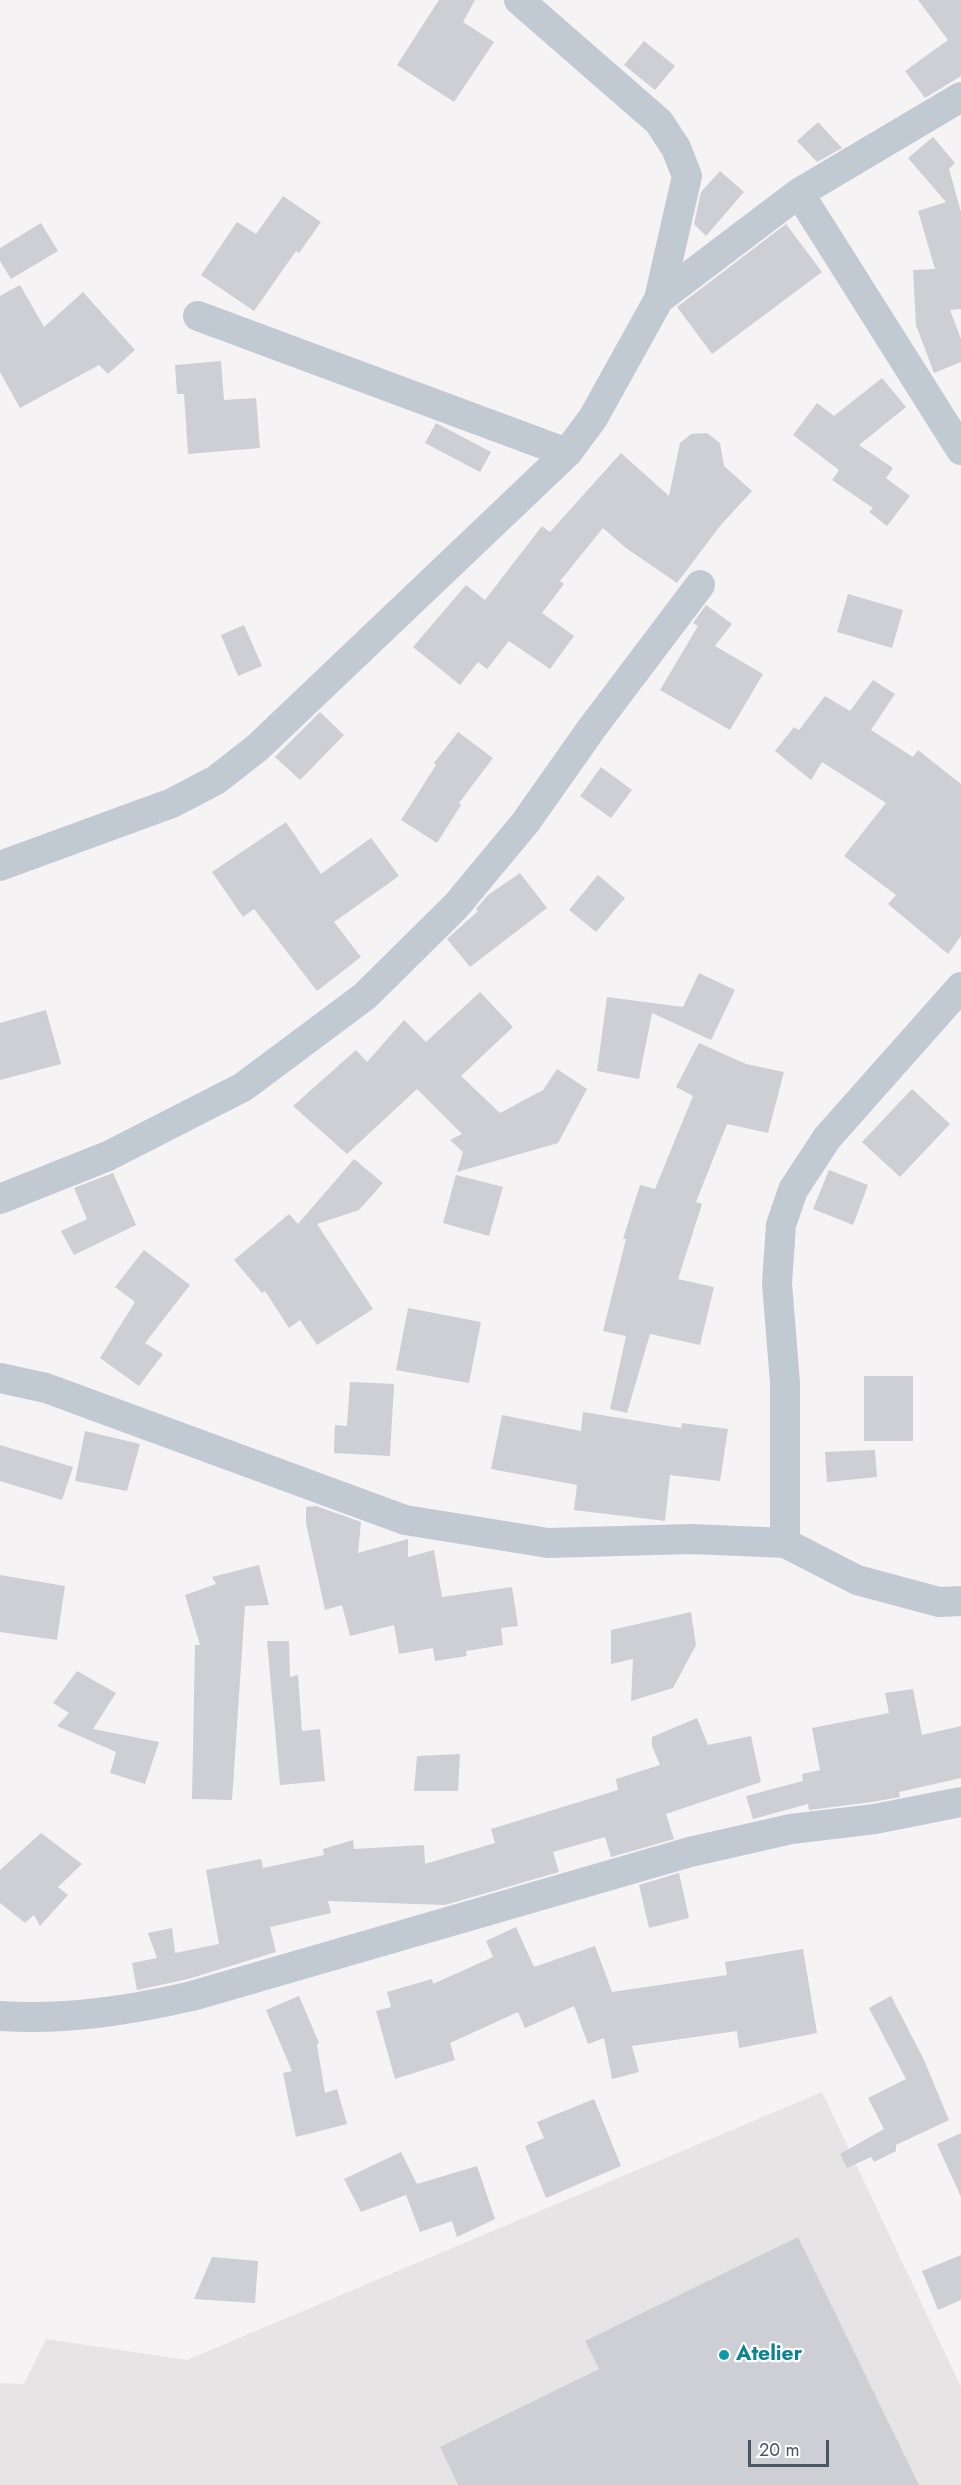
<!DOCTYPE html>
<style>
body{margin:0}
#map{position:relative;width:961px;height:2485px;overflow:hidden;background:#f5f3f3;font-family:Jost,sans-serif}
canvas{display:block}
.scale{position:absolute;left:748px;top:2440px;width:81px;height:27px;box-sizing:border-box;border:3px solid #4a5661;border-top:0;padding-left:8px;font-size:18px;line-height:21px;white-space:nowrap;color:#4a5661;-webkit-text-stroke:4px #fff;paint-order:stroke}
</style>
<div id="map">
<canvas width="961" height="2485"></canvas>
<div class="scale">20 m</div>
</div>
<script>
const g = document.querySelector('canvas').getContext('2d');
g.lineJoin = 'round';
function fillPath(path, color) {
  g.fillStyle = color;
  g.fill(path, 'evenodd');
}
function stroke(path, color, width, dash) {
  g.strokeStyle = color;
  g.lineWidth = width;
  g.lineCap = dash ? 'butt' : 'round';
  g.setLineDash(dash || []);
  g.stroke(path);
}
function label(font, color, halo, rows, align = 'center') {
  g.font = font + ' Jost,sans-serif';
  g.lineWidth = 4.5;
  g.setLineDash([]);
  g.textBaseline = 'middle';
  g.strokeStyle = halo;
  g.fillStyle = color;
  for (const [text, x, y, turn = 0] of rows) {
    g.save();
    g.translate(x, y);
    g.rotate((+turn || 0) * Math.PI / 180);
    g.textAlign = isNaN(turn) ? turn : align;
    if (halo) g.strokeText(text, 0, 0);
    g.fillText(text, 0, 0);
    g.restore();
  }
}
fillPath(new Path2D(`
 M 822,2092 L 961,2387 L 961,2485 L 0,2485 L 0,2383 L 24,2384 L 46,2339 L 187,2360 Z`), '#e6e4e5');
fillPath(new Path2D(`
 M 439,0 L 475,0 L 463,22 L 494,42 L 454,102 L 397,65 Z
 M 918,0 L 961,0 L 961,76 L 925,98 L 905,71 L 948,40 Z
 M 644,41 L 675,66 L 655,90 L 624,65 Z
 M 818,122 L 842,148 L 817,162 L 797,141 Z
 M 933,137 L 955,163 L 949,169 L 961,212 L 961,309 L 950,310 L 961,339 L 961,362 L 934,373 L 916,325 L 913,270 L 935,269 L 918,211 L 946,202 L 908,158 Z
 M 720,171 L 744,192 L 706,236 L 694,224 L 701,192 Z
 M 283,196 L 321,222 L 299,253 L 296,251 L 254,311 L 201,275 L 237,222 L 256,234 Z
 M 41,223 L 58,251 L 11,279 L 0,261 L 0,248 Z
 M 786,224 L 822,272 L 712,354 L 677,307 Z
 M 20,285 L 44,327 L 83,292 L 135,350 L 108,374 L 99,365 L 20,408 L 0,372 L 0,296 Z
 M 221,361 L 224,400 L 256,398 L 260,448 L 188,454 L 184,394 L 177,394 L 175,365 Z
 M 882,378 L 906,407 L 859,445 L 893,468 L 886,478 L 910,496 L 887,526 L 869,512 L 873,508 L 832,480 L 839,470 L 793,435 L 817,403 L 834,416 Z
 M 436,423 L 491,452 L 480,472 L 425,443 Z
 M 707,433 L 720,443 L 724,466 L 752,491 L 720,526 L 677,583 L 626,548 L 603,528 L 560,581 L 564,584 L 542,613 L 574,636 L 550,669 L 509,641 L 487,669 L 478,662 L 460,685 L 413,647 L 466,585 L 485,600 L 542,526 L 550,532 L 621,453 L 669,496 L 680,443 L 691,434 Z
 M 848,594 L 903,610 L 892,648 L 837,632 Z
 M 706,605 L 732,624 L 715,646 L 763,674 L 730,730 L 660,690 L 698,626 L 693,623 Z
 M 244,625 L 262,666 L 238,676 L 221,635 Z
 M 873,680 L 895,694 L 871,730 L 913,757 L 918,750 L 961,784 L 961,936 L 948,954 L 888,904 L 896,895 L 844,856 L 886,803 L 822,762 L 811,780 L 775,751 L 794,727 L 799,730 L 825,696 L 850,711 Z
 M 320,712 L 344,735 L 300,780 L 275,757 Z
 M 458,732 L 493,758 L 459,803 L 461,805 L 437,843 L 401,820 L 436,765 L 434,763 Z
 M 601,767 L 632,790 L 611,818 L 580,796 Z
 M 286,822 L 321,874 L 371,838 L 399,876 L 334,922 L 361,957 L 317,991 L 254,909 L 243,917 L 212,872 Z
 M 520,873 L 547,908 L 470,967 L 447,939 L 478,911 L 476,909 L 488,895 Z
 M 598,875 L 625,898 L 596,932 L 569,910 Z
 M 699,973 L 735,990 L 711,1040 L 652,1013 L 639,1079 L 597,1071 L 607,997 L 683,1007 Z
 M 480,992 L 513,1027 L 461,1076 L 500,1113 L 543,1090 L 557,1069 L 587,1089 L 558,1143 L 457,1172 L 463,1152 L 450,1140 L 462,1134 L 417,1089 L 347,1154 L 293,1106 L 356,1050 L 367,1062 L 404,1020 L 426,1042 Z
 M 46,1010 L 61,1064 L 0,1080 L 0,1023 Z
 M 699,1043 L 746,1064 L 784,1072 L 768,1133 L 727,1124 L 696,1202 L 702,1204 L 678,1279 L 714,1287 L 700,1345 L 650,1334 L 627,1413 L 610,1409 L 626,1336 L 603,1331 L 626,1239 L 623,1239 L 640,1185 L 655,1189 L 693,1096 L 676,1087 Z
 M 912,1089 L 950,1124 L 900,1177 L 862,1142 Z
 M 354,1159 L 383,1183 L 359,1210 L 317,1224 L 373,1309 L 317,1345 L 300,1320 L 289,1328 L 265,1291 L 262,1293 L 234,1260 L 289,1214 L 298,1224 Z
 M 829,1170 L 868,1185 L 853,1225 L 813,1209 Z
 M 113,1173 L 136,1225 L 74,1255 L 61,1231 L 87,1219 L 74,1188 Z
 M 456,1175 L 503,1187 L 489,1236 L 443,1223 Z
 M 144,1250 L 190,1285 L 145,1343 L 163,1354 L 139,1386 L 100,1358 L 135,1302 L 115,1287 Z
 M 408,1308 L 481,1322 L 469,1383 L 396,1370 Z
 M 864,1376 L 913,1376 L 913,1441 L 864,1441 Z
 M 350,1382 L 394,1384 L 390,1456 L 334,1453 L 335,1425 L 347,1426 Z
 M 583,1412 L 681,1428 L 682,1423 L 728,1429 L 720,1481 L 670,1475 L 665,1521 L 574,1510 L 577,1485 L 491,1469 L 502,1415 L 581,1431 Z
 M 85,1431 L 140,1444 L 127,1491 L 75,1481 Z
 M 0,1445 L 73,1467 L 62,1500 L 0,1481 Z
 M 875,1450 L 877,1477 L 827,1482 L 825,1452 Z
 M 316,1506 L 361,1522 L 358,1553 L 408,1539 L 408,1557 L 434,1550 L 442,1597 L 512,1587 L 518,1626 L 501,1628 L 503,1645 L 466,1651 L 467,1656 L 435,1661 L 433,1648 L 399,1654 L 394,1625 L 350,1636 L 342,1605 L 325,1610 L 306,1523 L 306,1507 Z
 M 259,1565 L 269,1605 L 245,1606 L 232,1800 L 192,1799 L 195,1645 L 200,1645 L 185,1595 L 216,1584 L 212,1577 Z
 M 0,1575 L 65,1586 L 57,1640 L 0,1632 Z
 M 691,1612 L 696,1645 L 673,1688 L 631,1701 L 633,1659 L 611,1664 L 611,1630 Z
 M 267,1641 L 289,1641 L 290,1677 L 298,1675 L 302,1731 L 320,1729 L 325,1781 L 280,1785 Z
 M 77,1671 L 116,1693 L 93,1729 L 159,1742 L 145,1784 L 110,1773 L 116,1752 L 57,1726 L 69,1713 L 53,1703 Z
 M 913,1689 L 922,1735 L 961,1726 L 961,1778 L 899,1792 L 900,1797 L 872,1802 L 809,1810 L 808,1804 L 753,1819 L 746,1796 L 803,1781 L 802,1774 L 820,1770 L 812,1728 L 889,1713 L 885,1693 Z
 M 697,1718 L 708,1745 L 751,1736 L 761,1782 L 666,1814 L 674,1839 L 611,1857 L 605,1837 L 553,1852 L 559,1872 L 445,1905 L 328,1901 L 331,1913 L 270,1927 L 276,1952 L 188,1979 L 137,1990 L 132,1963 L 157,1958 L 148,1933 L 172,1928 L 175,1953 L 219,1944 L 206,1870 L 261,1859 L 263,1868 L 324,1855 L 323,1849 L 353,1840 L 354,1849 L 424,1845 L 425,1864 L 495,1843 L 491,1829 L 618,1790 L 616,1779 L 660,1765 L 652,1746 L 652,1737 Z
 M 460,1754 L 458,1791 L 414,1791 L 417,1756 Z
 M 41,1833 L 82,1864 L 58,1887 L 68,1895 L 40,1926 L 34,1915 L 25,1923 L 0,1903 L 0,1870 Z
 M 679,1873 L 689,1918 L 649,1928 L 639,1885 Z
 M 516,1927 L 534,1967 L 595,1946 L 612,1992 L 727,1975 L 725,1962 L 803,1949 L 817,2033 L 739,2048 L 737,2031 L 632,2046 L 639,2072 L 612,2079 L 604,2038 L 588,2044 L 574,2006 L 525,2028 L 518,2012 L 450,2043 L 455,2060 L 395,2079 L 376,2011 L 391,2007 L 387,1992 L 432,1979 L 433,1984 L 493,1957 L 486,1941 Z
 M 299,1996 L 319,2043 L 317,2045 L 325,2093 L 337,2089 L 347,2124 L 296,2137 L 283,2073 L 292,2071 L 266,2010 Z
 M 891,1996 L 924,2060 L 949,2120 L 896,2145 L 896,2151 L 874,2162 L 871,2157 L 847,2168 L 840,2154 L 884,2129 L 868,2098 L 906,2079 L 869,2008 Z
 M 594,2099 L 621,2166 L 546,2198 L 525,2146 L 544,2138 L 537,2122 Z
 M 961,2133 L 961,2197 L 937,2144 Z
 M 401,2152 L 417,2184 L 477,2166 L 495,2219 L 457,2237 L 452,2221 L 420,2232 L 406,2195 L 361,2212 L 344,2179 Z
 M 798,2237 L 919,2485 L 458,2485 L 440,2447 L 599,2369 L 585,2341 Z
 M 961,2255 L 961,2300 L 938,2310 L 922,2271 Z
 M 212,2257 L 258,2261 L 255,2303 L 194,2299 Z`), '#cdcfd5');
stroke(new Path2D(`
 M 799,193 L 961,450
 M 659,299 L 799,193 L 961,97
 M 198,316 L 567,453
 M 0,866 L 172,803 L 216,780 L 257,748 L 567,453 L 593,418 L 659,299 L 687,176 L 676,148 L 659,122 L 519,0
 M 0,1199 L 108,1156 L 243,1087 L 365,996 L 456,906 L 525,823 L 592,728 L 700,585
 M 0,1378 L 46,1388 L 405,1520 L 548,1543 L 692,1539 L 785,1543 L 857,1580 L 939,1602 L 961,1601
 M 785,1543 L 785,1383 L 777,1283 L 781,1225 L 793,1190 L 827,1138 L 961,987
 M 0,2016 C 66,2020 127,2011 192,1996 L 690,1852 L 791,1829 L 875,1819 L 961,1802`), '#c1cad2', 30);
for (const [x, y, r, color] of [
 [724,2355,6,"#0f9aa8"]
]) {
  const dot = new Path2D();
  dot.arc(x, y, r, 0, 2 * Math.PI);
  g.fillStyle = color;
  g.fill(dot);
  stroke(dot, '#fff', 2);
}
label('bold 21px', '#0d838f', '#fff', [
 ["Atelier",736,2355]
], 'left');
</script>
